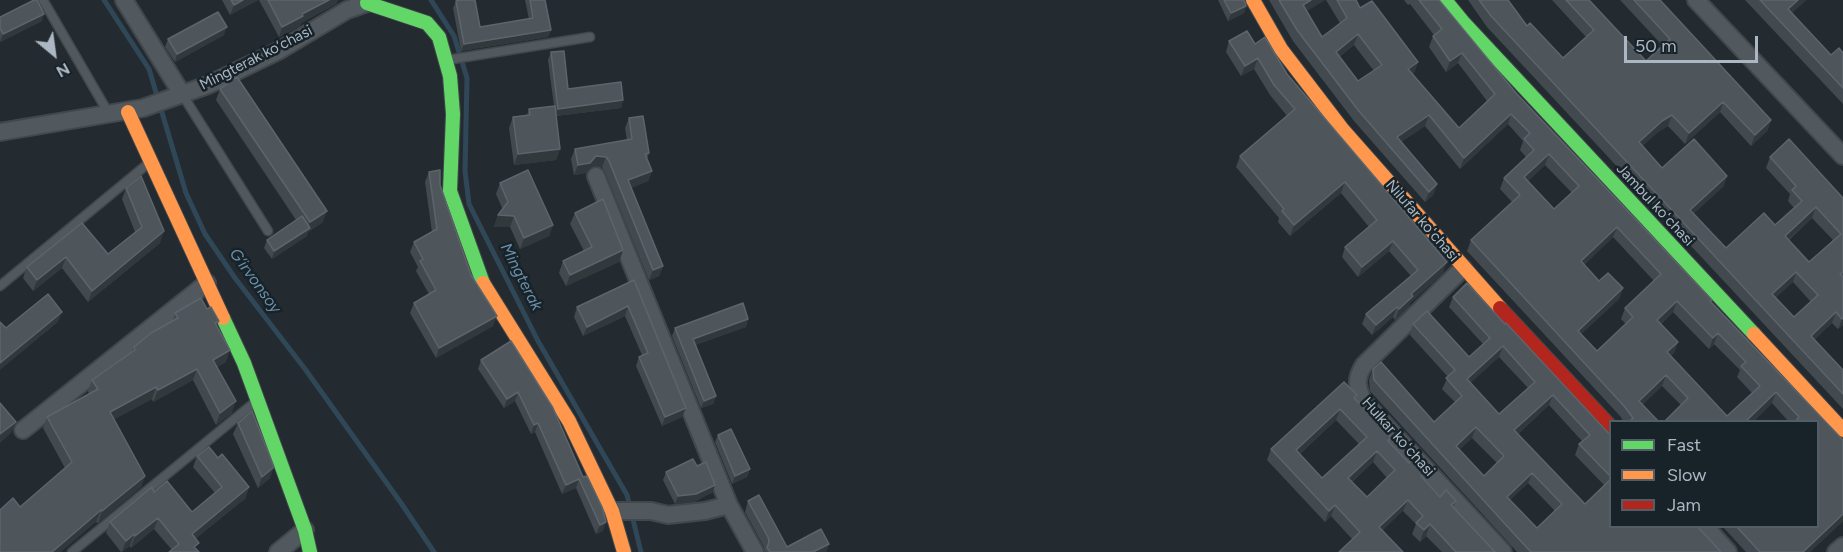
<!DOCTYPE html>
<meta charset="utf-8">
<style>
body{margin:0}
#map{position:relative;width:1843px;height:552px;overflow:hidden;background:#232b30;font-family:Figtree,sans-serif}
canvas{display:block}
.legend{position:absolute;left:1609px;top:420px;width:210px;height:108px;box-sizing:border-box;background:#172229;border:2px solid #525e67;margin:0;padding:8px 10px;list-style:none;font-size:18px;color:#abb8c3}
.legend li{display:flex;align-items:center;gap:12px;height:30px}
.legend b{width:30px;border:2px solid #525e67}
.north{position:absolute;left:24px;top:24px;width:60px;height:60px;-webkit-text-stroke:4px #172229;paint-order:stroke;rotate:151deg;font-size:16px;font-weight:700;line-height:24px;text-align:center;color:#abb8c3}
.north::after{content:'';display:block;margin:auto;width:21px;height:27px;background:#abb8c3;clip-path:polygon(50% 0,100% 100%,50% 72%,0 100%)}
.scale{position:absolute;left:1624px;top:36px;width:134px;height:27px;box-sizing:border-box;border:3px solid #abb8c3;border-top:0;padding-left:8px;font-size:18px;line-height:21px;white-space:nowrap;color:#abb8c3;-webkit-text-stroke:4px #172229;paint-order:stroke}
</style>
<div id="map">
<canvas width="1843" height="552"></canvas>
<ul class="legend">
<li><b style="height:8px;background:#63d668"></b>Fast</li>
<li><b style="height:8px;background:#ff974d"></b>Slow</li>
<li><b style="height:8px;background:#b3261e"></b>Jam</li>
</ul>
<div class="north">N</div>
<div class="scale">50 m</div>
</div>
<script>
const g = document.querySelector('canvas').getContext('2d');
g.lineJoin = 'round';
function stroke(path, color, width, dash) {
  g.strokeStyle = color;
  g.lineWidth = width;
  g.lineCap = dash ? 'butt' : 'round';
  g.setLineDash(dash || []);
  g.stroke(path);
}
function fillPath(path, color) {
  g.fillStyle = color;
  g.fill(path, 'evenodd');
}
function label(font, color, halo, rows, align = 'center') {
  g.font = font + ' Figtree,sans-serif';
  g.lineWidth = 5;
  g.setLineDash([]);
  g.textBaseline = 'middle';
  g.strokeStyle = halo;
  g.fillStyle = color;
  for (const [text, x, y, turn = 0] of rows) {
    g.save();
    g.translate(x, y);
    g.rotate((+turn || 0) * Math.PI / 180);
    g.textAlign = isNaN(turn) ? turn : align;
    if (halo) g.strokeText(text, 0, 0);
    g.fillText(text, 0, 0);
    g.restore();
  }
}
stroke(new Path2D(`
 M 104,0 L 149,69 L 186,193 L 205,234 L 235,278 L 305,369 L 401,503 L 434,552
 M 431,0 L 454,36 L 467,78 L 465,171 L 469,204 L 538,341 L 627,495 L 641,552`), '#304758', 5);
const lane = new Path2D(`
 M 43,0 L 109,114
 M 447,60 L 590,37
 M 182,94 L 268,231
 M 0,286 L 150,162
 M 72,552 L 254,403`);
const street = new Path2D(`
 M 124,0 L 182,94
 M 1696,0 L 1843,156
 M 0,132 L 143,108 L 208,85 L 280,50 L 347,10 L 367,3
 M 596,176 L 729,505 L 755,552
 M 1463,268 L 1364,365 C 1355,379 1357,386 1363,401 L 1503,552
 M 23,430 L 207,283
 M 612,511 L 651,511 L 668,515 L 705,511 L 729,505
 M 1705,526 L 1728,552
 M 278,552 L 305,530
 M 1836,552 L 1843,546`);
const fast = new Path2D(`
 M 370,0 L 367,3 L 427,23 L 439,37 L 450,76 L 453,114 L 450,191 L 483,283
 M 1445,0 L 1463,22 L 1754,334
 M 223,318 L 244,363 L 305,530 L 310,552`);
const slow = new Path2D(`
 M 1253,0 L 1281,49 L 1343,130 L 1500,308
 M 128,112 L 223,318
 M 483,283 L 569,421 L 612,511 L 624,552
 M 1754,334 L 1843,430`);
const jam = new Path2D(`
 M 1500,308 L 1610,426`);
stroke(lane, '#41474b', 11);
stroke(street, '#41474b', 20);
stroke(fast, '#41474b', 16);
stroke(slow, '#41474b', 16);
stroke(jam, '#41474b', 16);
stroke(lane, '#52595e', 8);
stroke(street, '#52595e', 16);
stroke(fast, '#63d668', 14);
stroke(slow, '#ff974d', 14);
stroke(jam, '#b3261e', 14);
fillPath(new Path2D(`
 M 222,0 L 258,0 L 230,15 Z
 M 259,0 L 338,0 L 336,4 L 301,23 L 300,26 L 279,37 Z
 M 525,0 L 545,0 L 551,30 L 548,37 L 461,51 L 453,8 L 456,1 L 480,27 L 529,19 Z
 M 1218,0 L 1244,0 L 1246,6 L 1244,13 L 1228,21 Z
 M 1269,0 L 1325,0 L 1306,11 L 1322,37 L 1340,23 L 1326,0 L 1356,0 L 1360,8 L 1372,1 L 1418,62 L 1414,73 L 1413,74 L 1459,128 L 1487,101 L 1458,63 L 1446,72 L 1429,47 L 1433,36 L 1434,35 L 1410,4 L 1408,5 L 1404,0 L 1439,0 L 1516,93 L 1712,300 L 1711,302 L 1843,440 L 1843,521 L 1810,552 L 1746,552 L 1722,526 L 1818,526 L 1818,422 L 1789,422 L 1772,403 L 1753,422 L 1664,422 L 1681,405 L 1662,386 L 1642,405 L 1659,422 L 1624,422 L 1620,416 L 1467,251 L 1471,240 L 1512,202 L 1500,189 L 1504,178 L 1526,157 L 1520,150 L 1523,141 L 1508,124 L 1460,169 L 1425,126 L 1401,142 L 1437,184 L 1433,195 L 1425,202 L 1354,121 L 1293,41 ZM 1354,45 L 1374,71 L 1358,81 L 1339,57 ZM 1545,165 L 1572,193 L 1554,209 L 1528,181 ZM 1613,237 L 1654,281 L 1625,308 L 1621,319 L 1626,324 L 1597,351 L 1581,334 L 1619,299 L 1623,288 L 1608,273 L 1599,281 L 1584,265 ZM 1673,312 L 1709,349 L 1714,344 L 1740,370 L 1737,377 L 1752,393 L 1727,416 L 1670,356 L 1674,353 L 1678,342 L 1661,324 Z
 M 1468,0 L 1508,0 L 1527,26 L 1563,58 L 1586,37 L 1552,0 L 1589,0 L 1646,61 L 1662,45 L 1620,0 L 1660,0 L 1771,120 L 1767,131 L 1751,146 L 1720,112 L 1685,144 L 1668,126 L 1658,132 L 1642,146 L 1662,168 L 1724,186 L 1694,213 L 1726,248 L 1775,225 L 1794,208 L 1788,201 L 1790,194 L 1766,168 L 1770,157 L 1843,198 L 1843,325 L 1838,329 L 1832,323 L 1814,340 L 1843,370 L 1843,409 L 1487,27 ZM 1812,218 L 1833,240 L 1809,262 L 1789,240 ZM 1793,282 L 1811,302 L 1794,317 L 1776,297 Z
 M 1745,0 L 1806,0 L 1792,13 L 1831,55 L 1843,53 L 1843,104 Z
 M 0,17 L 42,21 L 0,42 Z
 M 224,35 L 175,62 L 165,47 L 168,39 Z
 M 1229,41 L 1255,44 L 1287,74 L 1443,273 L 1410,303 L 1409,306 L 1395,320 L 1393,317 L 1372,335 L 1362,324 L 1366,314 L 1411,276 L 1389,251 L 1358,277 L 1342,257 L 1345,247 L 1369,227 L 1341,193 L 1290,236 L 1278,222 L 1279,218 L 1236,167 L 1240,156 L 1287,116 L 1270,95 L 1254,69 L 1241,76 L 1226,52 Z
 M 551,52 L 568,89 L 623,100 L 621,108 L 556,116 L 560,149 L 556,160 L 514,165 L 509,128 L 513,117 L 527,115 L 529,109 L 554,106 L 548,60 Z
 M 220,89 L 323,222 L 308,232 L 307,236 L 272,259 L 264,248 L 267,240 L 296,220 L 216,100 Z
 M 629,118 L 649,153 L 647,159 L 652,171 L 648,181 L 631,188 L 663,266 L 659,276 L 649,280 L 605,172 L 602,167 L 593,166 L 586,173 L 574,175 L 571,159 L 575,149 L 627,140 L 625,128 Z
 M 429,172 L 440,185 L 471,275 L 493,326 L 436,358 L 410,313 L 414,303 L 429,294 L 416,271 L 418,267 L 410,252 L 414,242 L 432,232 L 425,182 Z
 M 500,183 L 553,225 L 549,236 L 520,249 L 510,227 L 494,227 L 498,215 L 503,210 L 496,194 Z
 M 126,188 L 160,243 L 88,302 L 62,268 L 33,291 L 23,278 L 27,267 L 82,223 L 108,254 L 135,232 L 122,199 Z
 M 575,213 L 623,250 L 619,262 L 566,286 L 559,273 L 563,261 L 584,251 L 570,224 Z
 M 634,280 L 682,417 L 662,426 L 636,366 L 639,357 L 642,355 L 625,316 L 583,336 L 574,317 L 577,307 Z
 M 1453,297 L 1505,324 L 1611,436 L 1611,526 L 1721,552 L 1517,552 L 1370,391 L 1369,380 L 1373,369 L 1434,422 L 1455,402 L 1442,389 L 1448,377 L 1410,335 L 1413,324 L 1469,357 L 1483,344 L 1449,307 ZM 1499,357 L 1528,388 L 1499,414 L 1470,383 ZM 1549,405 L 1582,441 L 1579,444 L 1575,455 L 1604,485 L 1585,504 L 1518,434 ZM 1472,438 L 1497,463 L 1484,476 L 1459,450 ZM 1528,483 L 1555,511 L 1537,528 L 1510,500 Z
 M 207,309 L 219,321 L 217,326 L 226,362 L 217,367 L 232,413 L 216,425 L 193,380 L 153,402 L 152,399 L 114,419 L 145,476 L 141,487 L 98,523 L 96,522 L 20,507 L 65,468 L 43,428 L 47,417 L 89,394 L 88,391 L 92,380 L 132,352 L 134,347 L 173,321 L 175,313 Z
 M 748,319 L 746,327 L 695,345 L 716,396 L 713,404 L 701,408 L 672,336 L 675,328 Z
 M 481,360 L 553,408 L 603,531 L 596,534 L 576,488 L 562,494 L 535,432 L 531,434 L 515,401 L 504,408 L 478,369 Z
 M 1357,395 L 1355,399 L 1389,442 L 1409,463 L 1424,473 L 1422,477 L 1440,497 L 1456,501 L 1453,507 L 1495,552 L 1442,552 L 1426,536 L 1420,542 L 1412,534 L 1416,524 L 1403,511 L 1352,539 L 1331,516 L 1325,522 L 1267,460 L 1271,449 ZM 1336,420 L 1359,444 L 1322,478 L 1300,454 ZM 1373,462 L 1387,478 L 1367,497 L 1352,482 Z
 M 238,423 L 270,478 L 258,488 L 233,434 Z
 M 718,435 L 750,469 L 747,477 L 732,484 L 715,442 Z
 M 197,456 L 218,458 L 249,487 L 245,499 L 172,550 L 154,529 L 131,548 L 130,546 L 121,552 L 106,533 L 110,522 L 154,492 L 192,512 L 215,493 L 193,467 Z
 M 666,472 L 713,492 L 694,502 L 675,504 L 663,480 Z
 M 748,501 L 787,547 L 829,544 L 826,552 L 765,552 L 764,547 L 745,512 Z`), '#434a4f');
fillPath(new Path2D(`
 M 243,0 L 258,0 L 230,15 L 234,5 Z
 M 329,0 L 338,0 L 336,4 L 301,23 L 300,26 L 279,37 L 282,27 L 302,14 Z
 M 1311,0 L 1325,0 L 1299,16 L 1303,5 Z
 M 1798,0 L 1806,0 L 1784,21 L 1788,9 Z
 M 1246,6 L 1244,13 L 1228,21 L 1231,13 Z
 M 44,14 L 42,21 L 0,42 L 3,34 Z
 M 227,27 L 224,35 L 175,62 L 177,54 Z
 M 551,30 L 548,37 L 461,51 L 464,44 Z
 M 1358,34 L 1354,45 L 1332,62 L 1336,52 Z
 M 1462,53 L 1458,63 L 1446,72 L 1450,61 Z
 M 1258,58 L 1254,69 L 1241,76 L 1245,66 Z
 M 1418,62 L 1414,73 L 1405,79 L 1408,69 Z
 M 623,100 L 621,108 L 555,116 L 558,109 Z
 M 1723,102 L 1720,112 L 1685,144 L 1689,133 Z
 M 1511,114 L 1508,124 L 1460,169 L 1464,158 Z
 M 1429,115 L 1425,126 L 1393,147 L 1397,137 Z
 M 1672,115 L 1668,126 L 1658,132 L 1635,153 L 1639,142 L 1662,121 Z
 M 1771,120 L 1767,131 L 1751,146 L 1755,135 Z
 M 560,149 L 556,160 L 514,165 L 518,154 Z
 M 1549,154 L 1545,165 L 1520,188 L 1524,177 Z
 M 596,156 L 606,157 L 602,167 L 593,166 L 586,173 L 574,175 L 578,165 Z
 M 652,171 L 648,181 L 624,191 L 628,180 Z
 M 1727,176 L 1724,186 L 1687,220 L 1690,210 Z
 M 1345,182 L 1341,193 L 1290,236 L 1294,225 Z
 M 1437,184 L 1433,195 L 1425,202 L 1429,192 Z
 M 1816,207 L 1812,218 L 1781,246 L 1785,236 Z
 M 327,211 L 323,222 L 308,232 L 307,236 L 272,259 L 274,251 L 307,230 L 310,222 Z
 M 498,215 L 514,216 L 510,227 L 494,227 Z
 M 553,225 L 549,236 L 520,249 L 524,238 Z
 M 1617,227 L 1613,237 L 1577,272 L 1581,261 Z
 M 164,231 L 160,243 L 88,302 L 92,291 Z
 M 1393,241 L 1389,251 L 1358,277 L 1362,267 Z
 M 623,250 L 619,262 L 566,286 L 570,275 Z
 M 66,257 L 62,268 L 33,291 L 37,280 Z
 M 1447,262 L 1443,273 L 1410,303 L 1409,306 L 1395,320 L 1399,309 L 1411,294 Z
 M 663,266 L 659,276 L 649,280 L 653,270 Z
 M 1796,272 L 1793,282 L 1769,304 L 1772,294 Z
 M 1623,288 L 1619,299 L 1574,341 L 1578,331 Z
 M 1677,301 L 1673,312 L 1653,331 L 1657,320 Z
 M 628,306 L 625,316 L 583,336 L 587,327 Z
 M 1397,307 L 1393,317 L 1372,335 L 1376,325 Z
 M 62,312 L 58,322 L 0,370 L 0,363 Z
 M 1836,312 L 1832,323 L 1807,347 L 1811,336 Z
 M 497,316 L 493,326 L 436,358 L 439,348 Z
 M 1843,318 L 1843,325 L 1838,329 L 1842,319 Z
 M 748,319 L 746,327 L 690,347 L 693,339 Z
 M 1718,333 L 1714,344 L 1709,349 L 1713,338 Z
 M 1678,342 L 1674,353 L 1663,363 L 1667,352 Z
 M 1503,346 L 1499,357 L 1463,390 L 1467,379 Z
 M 230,350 L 226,362 L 209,371 L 213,360 Z
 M 197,369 L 193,380 L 153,402 L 158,390 Z
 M 1666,375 L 1662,386 L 1635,412 L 1639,401 Z
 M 156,387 L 152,399 L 106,424 L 110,412 Z
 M 518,392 L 515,401 L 504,408 L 507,399 Z
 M 1776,392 L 1772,403 L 1753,422 L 1745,422 Z
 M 1553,395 L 1549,405 L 1510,441 L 1514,430 Z
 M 716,396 L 713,404 L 701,408 L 704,401 Z
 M 236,401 L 232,413 L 216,425 L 220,413 Z
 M 686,408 L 682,417 L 662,426 L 665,417 Z
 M 1340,409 L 1336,420 L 1292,461 L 1296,450 Z
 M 16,422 L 11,433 L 0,443 L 0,434 Z
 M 538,423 L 535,432 L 531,434 L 534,425 Z
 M 1476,427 L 1472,438 L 1452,457 L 1456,446 Z
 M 1377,451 L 1373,462 L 1344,489 L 1348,478 Z
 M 274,467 L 270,478 L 258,488 L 262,477 Z
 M 750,469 L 747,477 L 732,484 L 735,476 Z
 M 1532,473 L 1528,483 L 1503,507 L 1507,497 Z
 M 145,476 L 141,487 L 98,523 L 102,511 Z
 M 579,479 L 576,488 L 562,494 L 566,485 Z
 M 715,485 L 713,492 L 694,502 L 675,504 L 678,496 Z
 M 249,487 L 245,499 L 188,545 L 192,534 Z
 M 1408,500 L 1403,511 L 1375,538 L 1379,527 Z
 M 1335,505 L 1331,516 L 1325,522 L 1329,511 Z
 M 101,510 L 96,522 L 61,552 L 52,552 Z
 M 1843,514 L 1843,521 L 1810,552 L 1803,552 Z
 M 158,518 L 154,529 L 131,548 L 135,536 Z
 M 606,522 L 603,531 L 596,534 L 600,525 Z
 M 1430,524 L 1426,536 L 1420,542 L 1424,530 Z
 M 134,534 L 130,546 L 122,552 L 126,541 Z
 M 829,544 L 826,552 L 813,552 Z`), '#31393d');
const building = new Path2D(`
 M 34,0 L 37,0 L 44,14 L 3,34 L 0,28 L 0,17 Z
 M 231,0 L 243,0 L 234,5 Z
 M 268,0 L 329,0 L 302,14 L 303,16 L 282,27 Z
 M 460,0 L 475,0 L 480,27 L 533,18 L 530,0 L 545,0 L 551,30 L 464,44 L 456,1 Z
 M 1224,0 L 1244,0 L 1246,6 L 1231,13 Z
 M 1279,0 L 1311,0 L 1303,5 L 1322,37 L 1347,18 L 1337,0 L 1356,0 L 1360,8 L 1372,1 L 1418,62 L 1408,69 L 1459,128 L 1495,94 L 1462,53 L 1450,61 L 1433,36 L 1442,29 L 1419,0 L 1439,0 L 1516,93 L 1712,300 L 1710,301 L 1843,440 L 1843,514 L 1803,552 L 1760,552 L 1736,526 L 1818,526 L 1818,422 L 1795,422 L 1799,417 L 1776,392 L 1745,422 L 1664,422 L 1688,398 L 1666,375 L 1639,401 L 1659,422 L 1629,422 L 1633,418 L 1624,406 L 1471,240 L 1520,195 L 1504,178 L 1534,150 L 1524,139 L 1530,133 L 1511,114 L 1464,158 L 1429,115 L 1397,137 L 1437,184 L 1429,192 L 1358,110 L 1297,30 ZM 1358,34 L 1382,65 L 1358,81 L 1336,52 ZM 1549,154 L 1579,186 L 1554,209 L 1524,177 ZM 1617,227 L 1661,274 L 1625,308 L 1633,317 L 1597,351 L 1578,331 L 1623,288 L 1608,273 L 1599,281 L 1581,261 ZM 1677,301 L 1713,338 L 1718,333 L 1746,362 L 1741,366 L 1760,386 L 1727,416 L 1667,352 L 1678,342 L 1657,320 Z
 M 1479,0 L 1508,0 L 1527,26 L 1530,23 L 1563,58 L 1594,30 L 1566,0 L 1589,0 L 1646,61 L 1670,39 L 1634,0 L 1660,0 L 1771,120 L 1755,135 L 1723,102 L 1689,133 L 1672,115 L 1662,121 L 1639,142 L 1662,168 L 1694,139 L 1727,176 L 1690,210 L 1726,248 L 1764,213 L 1775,225 L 1802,201 L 1792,190 L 1796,186 L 1770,157 L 1789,139 L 1843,198 L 1843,272 L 1840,274 L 1843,277 L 1843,318 L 1842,319 L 1836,312 L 1811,336 L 1843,370 L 1843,394 L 1491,16 ZM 1816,207 L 1841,234 L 1809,262 L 1785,236 ZM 1796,272 L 1818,295 L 1794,317 L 1772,294 Z
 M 1760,0 L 1798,0 L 1788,9 L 1831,55 L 1839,48 L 1843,53 L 1843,88 Z
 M 218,12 L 227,27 L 177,54 L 168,39 Z
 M 1247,31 L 1255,44 L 1265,37 L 1287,74 L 1447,262 L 1411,294 L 1413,296 L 1399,309 L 1397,307 L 1376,325 L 1366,314 L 1418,270 L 1393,241 L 1362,267 L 1345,247 L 1377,220 L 1345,182 L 1294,225 L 1282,211 L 1284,209 L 1240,156 L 1295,109 L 1274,85 L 1258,58 L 1245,66 L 1229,41 Z
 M 564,51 L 568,89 L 621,82 L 623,100 L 558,109 L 551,52 Z
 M 237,77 L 327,211 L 310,222 L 220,89 Z
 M 555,106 L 560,149 L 518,154 L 513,117 L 530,115 L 529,109 Z
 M 643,116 L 649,153 L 645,154 L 652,171 L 628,180 L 663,266 L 653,270 L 609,161 L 606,157 L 596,156 L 590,163 L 578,165 L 575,149 L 632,139 L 629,118 Z
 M 440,170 L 440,185 L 471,275 L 497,316 L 439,348 L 414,303 L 436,290 L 420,261 L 423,259 L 414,242 L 437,229 L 429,172 Z
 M 528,170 L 553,225 L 524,238 L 514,216 L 498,215 L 508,202 L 500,183 Z
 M 141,176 L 164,231 L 92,291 L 66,257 L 37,280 L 27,267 L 82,223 L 108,254 L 142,227 L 126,188 Z
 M 603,199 L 623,250 L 570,275 L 563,261 L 592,247 L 575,213 Z
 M 302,216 L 310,228 L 274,251 L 267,240 Z
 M 634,280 L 686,408 L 665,417 L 639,357 L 648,353 L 628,306 L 587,327 L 577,307 Z
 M 1467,283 L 1505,324 L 1506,323 L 1611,436 L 1611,477 L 1579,444 L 1590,435 L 1553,395 L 1514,430 L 1585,504 L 1611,479 L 1611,526 L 1697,526 L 1721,552 L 1531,552 L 1516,536 L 1374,380 L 1373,369 L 1381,362 L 1434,422 L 1462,396 L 1446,378 L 1455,370 L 1413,324 L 1427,311 L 1469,357 L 1490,338 L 1453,297 ZM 1503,346 L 1535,382 L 1499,414 L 1467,379 ZM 1476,427 L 1504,456 L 1484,476 L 1456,446 ZM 1532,473 L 1562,504 L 1537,528 L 1507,497 Z
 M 48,294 L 62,312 L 0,363 L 0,322 L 6,328 Z
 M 201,298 L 207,309 L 211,307 L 219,321 L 215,323 L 230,350 L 213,360 L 236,401 L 220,413 L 197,369 L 158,390 L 156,387 L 110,412 L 145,476 L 102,511 L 101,510 L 52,552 L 0,552 L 0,510 L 13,498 L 20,507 L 72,462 L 47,417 L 98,389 L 92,380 L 135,350 L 134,347 L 151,333 L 178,318 L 175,313 L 180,310 Z
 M 743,303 L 748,319 L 693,339 L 716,396 L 704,401 L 675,328 Z
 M 511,341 L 553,408 L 583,477 L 587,476 L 602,507 L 606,522 L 600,525 L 579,479 L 566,485 L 538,423 L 534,425 L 518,392 L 507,399 L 481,360 Z
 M 1344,382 L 1357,395 L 1354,398 L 1391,437 L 1388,441 L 1409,463 L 1412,460 L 1424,473 L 1421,476 L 1440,497 L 1446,490 L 1456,501 L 1451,505 L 1495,552 L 1456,552 L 1430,524 L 1424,530 L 1416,523 L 1423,516 L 1408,500 L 1379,527 L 1403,552 L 1339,552 L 1360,532 L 1335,505 L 1329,511 L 1271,449 ZM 1340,409 L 1367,437 L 1322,478 L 1296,450 ZM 1377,451 L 1395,470 L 1367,497 L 1348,478 Z
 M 0,403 L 16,422 L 0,434 Z
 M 252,411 L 274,467 L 262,477 L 238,423 Z
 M 731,429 L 750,469 L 735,476 L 718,435 Z
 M 209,447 L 218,458 L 222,454 L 249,487 L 192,534 L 199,543 L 194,547 L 199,552 L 169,552 L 179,544 L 158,518 L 135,536 L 134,534 L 126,541 L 110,522 L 152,487 L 154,492 L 167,481 L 192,512 L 222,487 L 197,456 Z
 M 693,459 L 697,466 L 706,462 L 715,485 L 696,494 L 678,496 L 666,472 Z
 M 759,495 L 787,547 L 821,529 L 829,544 L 813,552 L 770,552 L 767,548 L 769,542 L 768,537 L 748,501 Z`);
fillPath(building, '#4e565b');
stroke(building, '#5d656c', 1.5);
label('15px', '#abb8c3', '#172229', [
 ["Mingterak ko‘chasi",256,58,-27],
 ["Jambul koʻchasi",1655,205,47],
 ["Nilufar koʻchasi",1422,221,49],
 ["Hulkar koʻchasi",1398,437,48]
]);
label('italic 16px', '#6b8fa8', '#172229', [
 ["Mingterak",521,277,63],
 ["G‘irvonsoy",255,281,54]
]);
</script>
